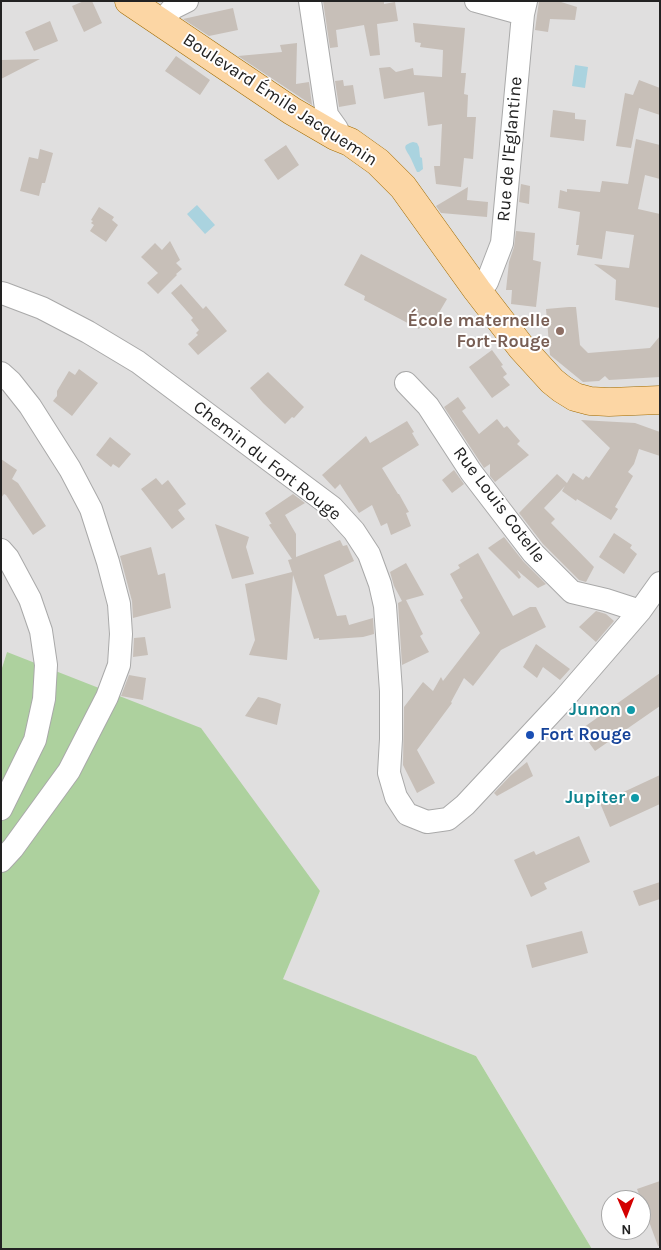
<!DOCTYPE html>
<meta charset="utf-8">
<style>
body{margin:0}
#map{position:relative;width:661px;height:1250px;overflow:hidden;background:#f2efe9;font-family:Karla,sans-serif}
canvas{display:block}
.frame{position:absolute;inset:0;border:2px solid #222;pointer-events:none}
.north{position:absolute;left:601px;top:1190px;width:50px;height:50px;box-sizing:border-box;background:#fff;border:1px solid #a7a7a7;border-radius:50%;rotate:179deg;font-size:14px;font-weight:700;line-height:20px;text-align:center;color:#222}
.north::after{content:'';display:block;margin:auto;width:18px;height:22px;background:#d40000;clip-path:polygon(50% 0,100% 100%,50% 72%,0 100%)}
</style>
<div id="map">
<canvas width="661" height="1250"></canvas>
<div class="frame"></div>
<div class="north">N</div>
</div>
<script>
const g = document.querySelector('canvas').getContext('2d');
g.lineJoin = 'round';
function fillPath(path, color) {
  g.fillStyle = color;
  g.fill(path, 'evenodd');
}
function stroke(path, color, width, dash) {
  g.strokeStyle = color;
  g.lineWidth = width;
  g.lineCap = dash ? 'butt' : 'round';
  g.setLineDash(dash || []);
  g.stroke(path);
}
function label(font, color, halo, rows, align = 'center') {
  g.font = font + ' Karla,sans-serif';
  g.lineWidth = 4;
  g.setLineDash([]);
  g.textBaseline = 'middle';
  g.strokeStyle = halo;
  g.fillStyle = color;
  for (const [text, x, y, turn = 0] of rows) {
    g.save();
    g.translate(x, y);
    g.rotate((+turn || 0) * Math.PI / 180);
    g.textAlign = isNaN(turn) ? turn : align;
    if (halo) g.strokeText(text, 0, 0);
    g.fillText(text, 0, 0);
    g.restore();
  }
}
fillPath(new Path2D(`
 M 1,1 L 660,1 L 660,1249 L 592,1249 L 476,1056 L 282,979 L 320,891 L 7,652 L 1,671 ZM 611,1200 L 641,1200 L 641,1230 L 611,1230 Z`), '#e0dfdf');
fillPath(new Path2D(`
 M 7,652 L 201,728 L 320,891 L 283,979 L 476,1056 L 592,1249 L 1,1249 L 1,671 Z`), '#add19e');
fillPath(new Path2D(`
 M 575,65 L 588,67 L 585,88 L 572,86 Z
 M 413,142 L 417,143 L 419,147 L 420,157 L 422,158 L 423,169 L 419,172 L 417,172 C 414,166 412,160 409,155 C 404,147 403,145 413,142 Z
 M 197,205 L 215,225 L 205,234 L 187,214 Z`), '#aad3df');
fillPath(new Path2D(`
 M 84,1 L 92,1 L 102,23 L 84,32 L 72,6 Z
 M 323,1 L 384,1 L 384,4 L 395,2 L 398,21 L 377,24 L 380,55 L 370,56 L 364,25 L 336,30 L 338,47 L 330,48 Z
 M 539,1 L 558,1 L 577,7 L 575,20 L 550,19 L 548,32 L 535,30 Z
 M 233,8 L 238,30 L 209,36 L 183,19 Z
 M 50,21 L 58,41 L 34,51 L 25,32 Z
 M 413,23 L 465,28 L 461,73 L 466,73 L 464,94 L 468,95 L 467,117 L 476,117 L 473,159 L 464,158 L 461,187 L 436,184 L 434,166 L 440,166 L 442,124 L 428,126 L 424,92 L 384,99 L 379,68 L 390,67 L 396,72 L 413,68 L 414,75 L 442,77 L 443,50 L 420,47 L 421,43 L 415,42 Z
 M 297,43 L 296,84 L 309,82 L 312,105 L 238,56 L 282,52 L 280,45 Z
 M 176,56 L 210,80 L 200,95 L 165,71 Z
 M 40,59 L 1,79 L 1,60 Z
 M 343,80 L 344,86 L 353,85 L 356,104 L 339,107 L 335,81 Z
 M 639,80 L 660,88 L 660,115 L 639,108 L 631,148 L 616,146 L 625,93 L 633,95 Z
 M 553,110 L 575,113 L 575,119 L 586,120 L 584,141 L 550,137 Z
 M 636,139 L 660,145 L 660,179 L 645,175 L 638,209 L 660,214 L 660,308 L 615,300 L 616,280 L 594,264 L 629,268 L 634,235 L 606,231 L 602,259 L 577,255 L 579,245 L 576,245 L 580,212 L 558,208 L 560,190 L 567,192 L 567,189 L 600,192 L 602,181 L 628,184 Z
 M 286,145 L 299,165 L 278,180 L 264,160 Z
 M 40,149 L 53,153 L 45,183 L 42,183 L 39,196 L 20,191 L 29,157 L 38,159 Z
 M 521,184 L 530,186 L 529,204 L 519,202 Z
 M 468,187 L 467,200 L 488,202 L 487,217 L 441,213 L 436,206 Z
 M 99,207 L 114,217 L 112,220 L 118,225 L 106,242 L 90,231 L 94,225 L 91,223 L 93,221 L 91,220 Z
 M 516,231 L 535,233 L 533,260 L 541,262 L 536,307 L 511,304 L 512,290 L 506,290 L 509,262 L 514,247 Z
 M 170,241 L 180,260 L 176,263 L 182,269 L 176,274 L 177,275 L 158,294 L 147,283 L 158,273 L 141,257 L 155,243 L 162,250 Z
 M 361,254 L 447,299 L 434,321 L 432,318 L 420,327 L 419,329 L 364,300 L 365,296 L 344,285 Z
 M 181,284 L 203,309 L 206,306 L 227,331 L 198,355 L 188,344 L 198,335 L 196,333 L 199,330 L 191,320 L 193,318 L 171,293 Z
 M 569,307 L 576,307 L 580,345 L 588,353 L 650,348 L 660,336 L 660,377 L 609,380 L 605,376 L 599,381 L 583,382 L 550,355 L 546,309 Z
 M 492,350 L 503,365 L 501,366 L 507,374 L 503,377 L 510,385 L 492,398 L 469,367 Z
 M 79,369 L 98,383 L 72,416 L 53,401 L 57,396 L 57,391 L 69,371 L 75,375 Z
 M 268,372 L 304,407 L 294,418 L 292,417 L 285,424 L 263,403 L 250,388 Z
 M 458,397 L 466,408 L 462,411 L 479,434 L 497,419 L 504,428 L 507,426 L 520,441 L 517,444 L 529,455 L 495,482 L 490,476 L 490,464 L 484,468 L 444,407 Z
 M 581,420 L 635,423 L 660,432 L 660,456 L 639,449 L 634,464 L 628,472 L 633,476 L 615,507 L 618,509 L 611,520 L 577,499 L 576,501 L 562,491 L 565,486 L 544,508 L 555,519 L 551,523 L 594,567 L 586,582 L 579,580 L 543,544 L 519,513 L 557,474 L 567,483 L 573,473 L 583,480 L 586,476 L 589,478 L 610,448 Z
 M 407,421 L 414,432 L 412,433 L 419,445 L 382,468 L 398,494 L 399,494 L 409,512 L 406,513 L 411,526 L 391,535 L 387,523 L 381,526 L 372,505 L 359,513 L 340,484 L 335,489 L 322,475 L 366,436 L 370,443 Z
 M 110,437 L 131,454 L 119,468 L 113,464 L 111,467 L 96,455 Z
 M 1,459 L 17,470 L 12,479 L 18,483 L 46,526 L 33,535 L 6,495 L 4,494 L 1,498 Z
 M 454,470 L 464,484 L 452,493 L 442,480 Z
 M 156,478 L 162,485 L 168,480 L 186,504 L 178,510 L 185,519 L 172,529 L 141,489 Z
 M 293,494 L 305,503 L 285,515 L 296,534 L 296,557 L 340,540 L 343,546 L 347,545 L 354,561 L 324,575 L 328,588 L 337,616 L 346,615 L 349,625 L 373,618 L 374,634 L 363,637 L 319,640 L 319,638 L 314,639 L 293,575 L 287,660 L 249,655 L 255,640 L 245,584 L 292,572 L 288,560 L 292,559 L 269,525 L 272,523 L 271,523 L 265,513 Z
 M 215,524 L 249,537 L 246,547 L 254,574 L 232,579 Z
 M 614,533 L 632,545 L 630,548 L 637,554 L 624,574 L 599,557 Z
 M 504,537 L 523,561 L 546,584 L 538,588 L 517,570 L 521,577 L 519,579 L 488,548 Z
 M 151,547 L 158,575 L 165,573 L 171,608 L 133,618 L 132,601 L 120,556 Z
 M 478,553 L 513,616 L 530,607 L 536,607 L 546,627 L 501,650 L 473,686 L 464,678 L 451,702 L 452,703 L 417,750 L 435,783 L 417,793 L 403,765 L 404,707 L 423,682 L 433,691 L 441,677 L 443,681 L 480,633 L 460,600 L 463,598 L 450,574 L 460,568 L 458,565 Z
 M 406,563 L 424,595 L 406,600 L 423,634 L 420,636 L 429,652 L 402,665 L 398,603 L 402,601 L 394,586 L 390,572 Z
 M 596,611 L 606,614 L 614,621 L 596,642 L 579,627 Z
 M 145,637 L 148,655 L 133,657 L 134,638 Z
 M 536,644 L 570,669 L 560,680 L 543,667 L 537,678 L 523,667 Z
 M 660,673 L 660,706 L 595,751 L 580,730 Z
 M 129,675 L 146,678 L 143,700 L 121,696 Z
 M 258,697 L 267,699 L 281,704 L 277,725 L 245,716 Z
 M 527,762 L 533,776 L 497,796 L 494,793 L 511,775 Z
 M 660,775 L 660,804 L 610,827 L 600,803 Z
 M 579,836 L 590,862 L 544,883 L 547,889 L 531,897 L 514,860 L 534,851 L 536,855 Z
 M 660,882 L 660,899 L 639,906 L 633,891 Z
 M 582,931 L 588,953 L 532,968 L 526,945 Z
 M 660,1181 L 660,1246 L 658,1246 L 637,1189 Z`), '#c7bfb8');
const minor = new Path2D(`
 M 310,1 L 327,115 L 337,129 L 335,136
 M 476,1 L 523,14
 M 161,22 L 173,8 L 187,1
 M 477,290 L 487,282 L 502,243 L 523,14 L 526,1
 M 1,293 L 5,294 L 42,308 L 88,332 L 138,362 L 332,507 L 354,531 L 369,554 L 380,584 L 385,606 L 391,691 L 391,739 L 389,773 L 396,797 L 407,814 L 427,822 L 448,819 L 465,805 L 563,700 L 640,611 L 660,583
 M 1,373 L 11,382 L 30,406 L 70,469 L 91,509 L 108,562 L 119,604 L 121,634 L 119,665 L 107,697 L 69,771 L 13,848 L 1,861
 M 406,383 L 428,406 L 471,472 L 533,553 L 572,592 L 606,600 L 640,611
 M 1,550 L 8,558 L 30,599 L 41,631 L 46,665 L 44,699 L 35,740 L 1,809`);
const major = new Path2D(`
 M 129,1 L 292,111 L 335,136 L 350,142 L 378,162 L 403,187 L 477,290 L 521,347 L 552,381 L 562,389 L 575,397 L 590,401 L 609,402 L 660,400`);
stroke(minor, '#a9a9a9', 24);
stroke(major, '#a06b00', 29);
stroke(minor, '#fff', 22);
stroke(major, '#fcd6a4', 28);
for (const [x, y, r, color] of [
 [560,331,5,"#8d6e63"],
 [631,710,5,"#0f9aa8"],
 [530,735,5,"#1a4fb4"],
 [635,798,5,"#0f9aa8"]
]) {
  const dot = new Path2D();
  dot.arc(x, y, r, 0, 2 * Math.PI);
  g.fillStyle = color;
  g.fill(dot);
  stroke(dot, '#fff', 2);
}
label('18px', '#222', '#fff', [
 ["Boulevard Émile Jacquemin",280,100,33],
 ["Rue de l'Eglantine",510,149,-85],
 ["Chemin du Fort Rouge",267,461,38],
 ["Rue Louis Cotelle",499,505,53]
]);
label('bold 18px', '#785e54', '#fff', [
 ["École maternelle",550,321],
 ["Fort-Rouge",550,342]
], 'right');
label('bold 18px', '#0d838f', '#fff', [
 ["Junon",621,710],
 ["Jupiter",625,798]
], 'right');
label('bold 18px', '#164399', '#fff', [
 ["Fort Rouge",540,735]
], 'left');
</script>
